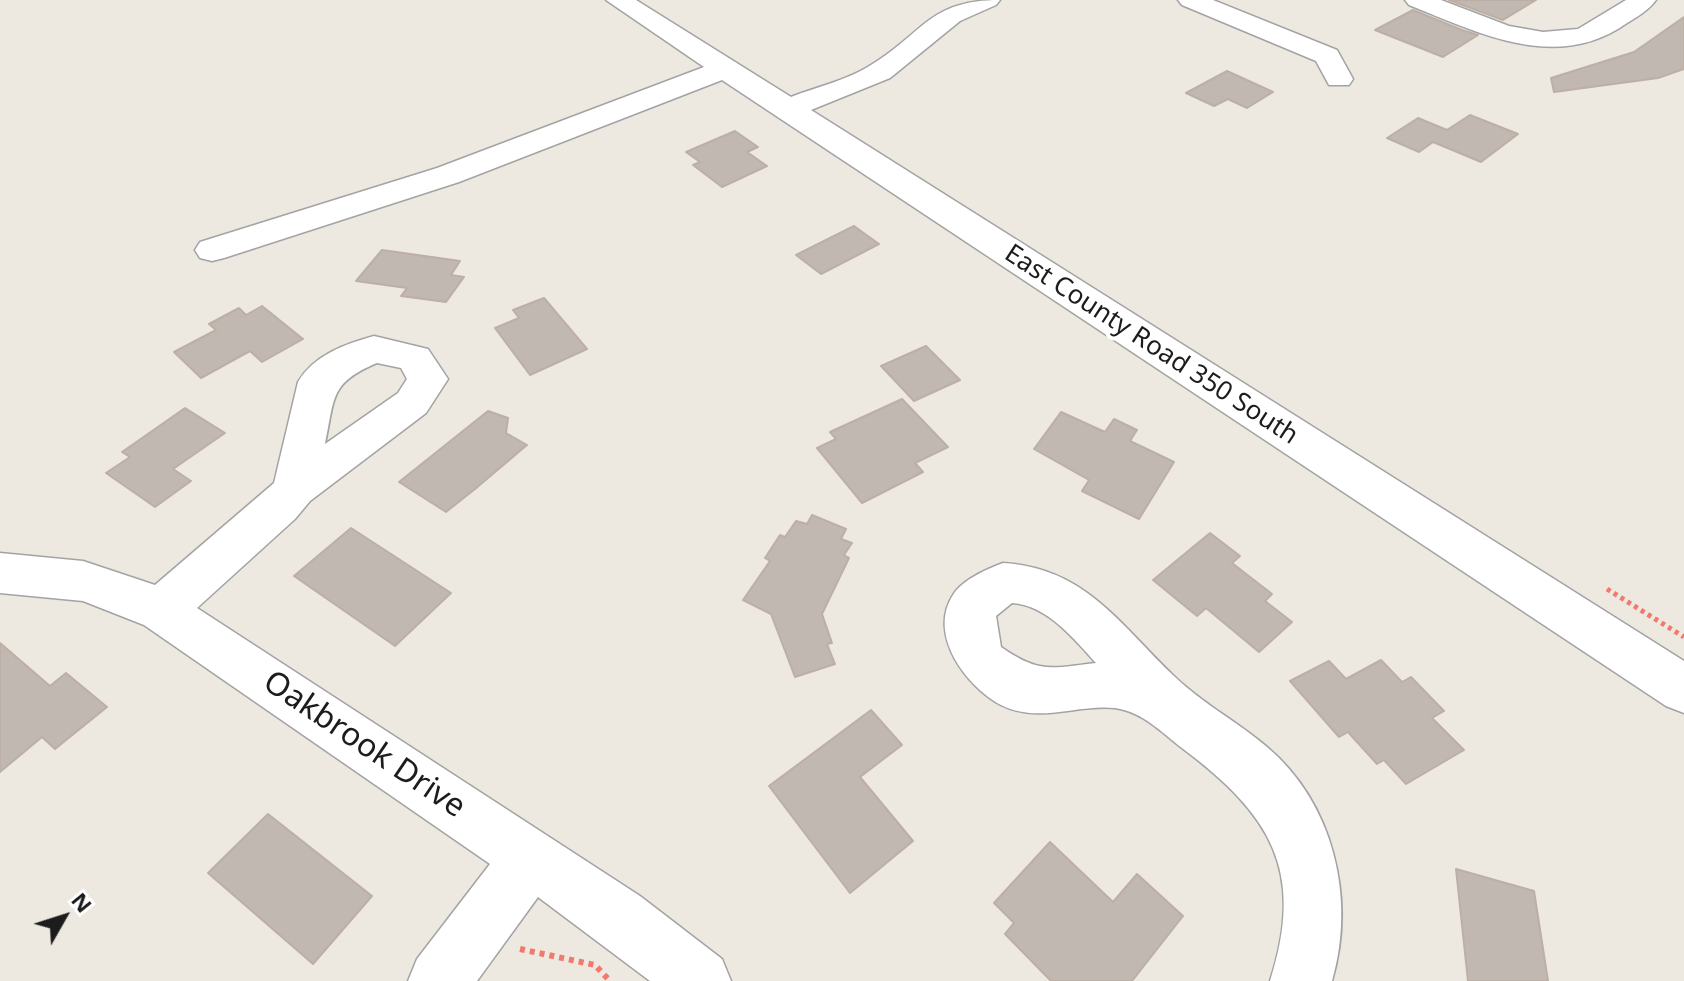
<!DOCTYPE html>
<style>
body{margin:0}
#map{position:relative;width:1684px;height:981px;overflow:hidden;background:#ede9e1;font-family:"Noto Sans",sans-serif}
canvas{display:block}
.north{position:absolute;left:24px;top:877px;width:80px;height:80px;-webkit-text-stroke:6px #fff;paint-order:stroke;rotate:51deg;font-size:22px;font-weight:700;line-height:32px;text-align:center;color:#1c1c1c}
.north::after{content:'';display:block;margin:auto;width:28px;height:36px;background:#1c1c1c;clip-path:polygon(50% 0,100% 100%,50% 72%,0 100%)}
</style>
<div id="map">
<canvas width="1684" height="981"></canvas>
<div class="north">N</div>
</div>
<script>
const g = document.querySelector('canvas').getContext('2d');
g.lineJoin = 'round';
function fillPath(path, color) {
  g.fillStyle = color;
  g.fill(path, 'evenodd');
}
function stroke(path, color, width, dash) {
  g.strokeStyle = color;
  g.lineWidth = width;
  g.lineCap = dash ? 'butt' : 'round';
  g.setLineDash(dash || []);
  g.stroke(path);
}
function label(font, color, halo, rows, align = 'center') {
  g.font = font + ' "Noto Sans",sans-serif';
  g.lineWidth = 8;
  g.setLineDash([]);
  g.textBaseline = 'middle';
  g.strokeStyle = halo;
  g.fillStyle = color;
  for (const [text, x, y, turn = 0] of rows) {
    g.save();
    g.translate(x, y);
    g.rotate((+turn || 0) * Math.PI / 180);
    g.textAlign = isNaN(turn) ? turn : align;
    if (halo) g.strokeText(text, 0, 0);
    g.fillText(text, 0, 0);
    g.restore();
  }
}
const building = new Path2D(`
 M 1449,0 L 1536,0 L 1503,20 Z
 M 1413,10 L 1462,30 L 1478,35 L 1443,57 L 1375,30 Z
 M 1684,17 L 1684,69 L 1658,78 L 1554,92 L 1551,78 L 1634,52 Z
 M 1227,71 L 1273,92 L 1247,108 L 1228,99 L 1214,106 L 1186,93 Z
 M 1470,115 L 1518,134 L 1481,162 L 1433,142 L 1419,152 L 1387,138 L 1418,118 L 1447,130 Z
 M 735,131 L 758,147 L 747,152 L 767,166 L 722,187 L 693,165 L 700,162 L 686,152 Z
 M 854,226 L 879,244 L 821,274 L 796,255 Z
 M 382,250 L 460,261 L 451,275 L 464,277 L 446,302 L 401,296 L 407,288 L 356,281 Z
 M 544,298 L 587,349 L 530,375 L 495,328 L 519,318 L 513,310 Z
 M 262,306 L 303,339 L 262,362 L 250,351 L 201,378 L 174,352 L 216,330 L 209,324 L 239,308 L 246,315 Z
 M 926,346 L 960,380 L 914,401 L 881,366 Z
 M 902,399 L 948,447 L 915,463 L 923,472 L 862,503 L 817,448 L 836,439 L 830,432 Z
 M 185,408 L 225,433 L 173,469 L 191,481 L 155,507 L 106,473 L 130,457 L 122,452 Z
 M 488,411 L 508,418 L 506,433 L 527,445 L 475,489 L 446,512 L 399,482 Z
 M 1061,412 L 1105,432 L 1114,419 L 1137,430 L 1130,441 L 1174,462 L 1139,519 L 1082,491 L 1089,480 L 1034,449 Z
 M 812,515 L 846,529 L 841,539 L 852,543 L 844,555 L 849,558 L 822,614 L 832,643 L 827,644 L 835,664 L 795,677 L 771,614 L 743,600 L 770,561 L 765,558 L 780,535 L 785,537 L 796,521 L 807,524 Z
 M 351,528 L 451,593 L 395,646 L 294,576 Z
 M 1210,533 L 1240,556 L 1232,563 L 1272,594 L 1265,601 L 1292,622 L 1259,652 L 1206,608 L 1197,616 L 1153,580 Z
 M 0,643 L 50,686 L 66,673 L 107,707 L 55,749 L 42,737 L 0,772 Z
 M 1381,660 L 1402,682 L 1411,677 L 1444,711 L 1432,718 L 1464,750 L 1406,784 L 1384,760 L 1377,764 L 1348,732 L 1339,737 L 1290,681 L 1329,661 L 1346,679 Z
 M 871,710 L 902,745 L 860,777 L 913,841 L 850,893 L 769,786 Z
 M 268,814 L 372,896 L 313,964 L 208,873 Z
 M 1050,842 L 1113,902 L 1137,874 L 1183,916 L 1132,981 L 1051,981 L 1005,934 L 1014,923 L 994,903 Z
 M 1456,869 L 1534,891 L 1548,981 L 1468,981 Z`);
fillPath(building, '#c1b8b1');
stroke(building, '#bdafa5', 2);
const minor = new Path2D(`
 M 606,0 L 636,0 L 791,97 C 816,87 848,80 871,65 C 924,33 929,0 1000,0 L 996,5 L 960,21 L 890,78 L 811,110 L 1684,661 L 1684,713 L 1666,706 L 722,80 L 459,182 L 224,258 L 212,261 L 200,258 L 195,250 L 200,242 L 437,168 L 704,67 Z
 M 1178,0 L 1213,0 L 1337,50 L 1353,79 L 1349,85 L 1329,85 L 1316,61 L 1182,5 Z
 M 1405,0 L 1441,0 L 1509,26 L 1543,32 L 1578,29 L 1626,0 L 1656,0 C 1649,10 1637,17 1627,23 C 1557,73 1479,33 1409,5 Z
 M 374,336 L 428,349 L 448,379 L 426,413 L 310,501 L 295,519 L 197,608 L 640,896 L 722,959 L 731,981 L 650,981 L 538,897 L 477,981 L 408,981 L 417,959 L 490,864 L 144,625 L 83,601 L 0,593 L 0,553 L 83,561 L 155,585 L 274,483 L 298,382 C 314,355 345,344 374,336 ZM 377,363 L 401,368 L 407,379 L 398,393 L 325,444 C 335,398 329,383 377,363 Z
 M 1003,563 C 1086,568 1120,625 1175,677 C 1203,704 1238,722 1267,747 C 1334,804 1356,899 1332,981 L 1270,981 C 1306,870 1270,814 1182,748 C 1161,732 1143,712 1115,708 C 1077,704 1039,724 1001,705 C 967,687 927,635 953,595 C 962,580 987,569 1003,563 ZM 1012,603 C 1047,605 1074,639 1096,663 C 1051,668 1040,674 1001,647 L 996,616 Z`);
stroke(minor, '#a3a3a3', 3);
stroke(new Path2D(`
 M 1607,589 L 1684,637`), '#f27a6d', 5, [4, 4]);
stroke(new Path2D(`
 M 520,949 L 595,965 L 610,981`), '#f27a6d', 6, [5, 5]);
fillPath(minor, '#fff');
label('26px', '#1c1c1c', '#fff', [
 ["East County Road 350 South",1151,345,33]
]);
label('32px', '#1c1c1c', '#fff', [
 ["Oakbrook Drive",364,745,34]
]);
</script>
